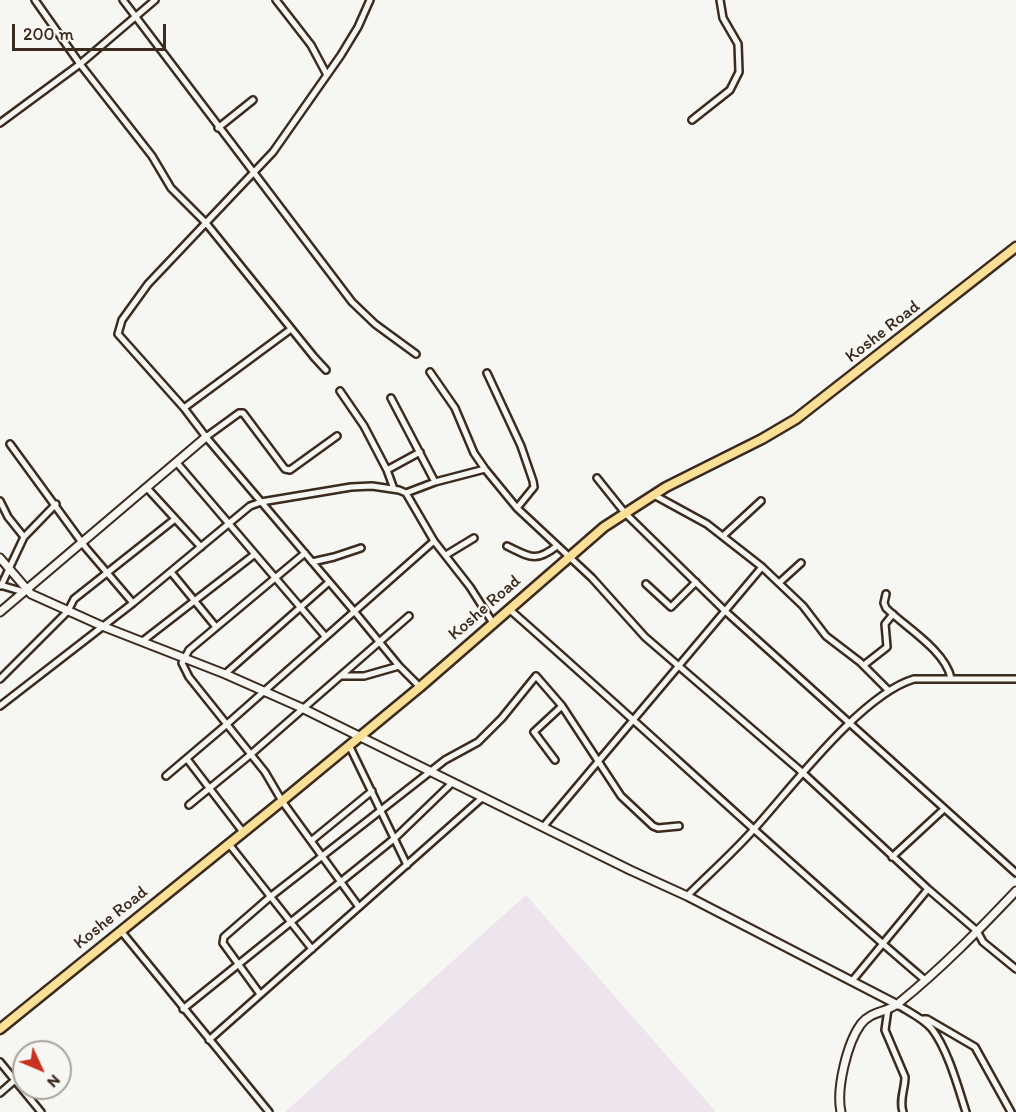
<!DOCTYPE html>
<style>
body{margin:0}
#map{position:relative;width:1016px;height:1112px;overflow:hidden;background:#f6f6f2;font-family:Itim,sans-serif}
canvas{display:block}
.north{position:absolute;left:12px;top:1040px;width:60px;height:60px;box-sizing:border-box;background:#f6f6f2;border:2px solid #aba49d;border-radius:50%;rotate:134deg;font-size:16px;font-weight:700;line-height:24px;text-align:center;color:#3b2a1e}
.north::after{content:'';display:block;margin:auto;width:21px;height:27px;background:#c8321e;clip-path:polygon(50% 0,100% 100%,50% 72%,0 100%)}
.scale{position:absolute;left:12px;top:24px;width:154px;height:27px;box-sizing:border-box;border:3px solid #3b2a1e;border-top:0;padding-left:8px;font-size:18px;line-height:21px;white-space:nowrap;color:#3b2a1e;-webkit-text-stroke:4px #f6f6f2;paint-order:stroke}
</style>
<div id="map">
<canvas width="1016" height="1112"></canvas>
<div class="north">N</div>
<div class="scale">200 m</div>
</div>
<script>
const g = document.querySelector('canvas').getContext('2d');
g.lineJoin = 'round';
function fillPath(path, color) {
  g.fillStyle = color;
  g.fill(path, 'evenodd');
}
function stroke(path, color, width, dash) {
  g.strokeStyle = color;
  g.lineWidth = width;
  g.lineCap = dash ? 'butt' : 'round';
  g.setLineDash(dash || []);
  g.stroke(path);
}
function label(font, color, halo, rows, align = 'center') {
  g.font = font + ' Itim,sans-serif';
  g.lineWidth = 4.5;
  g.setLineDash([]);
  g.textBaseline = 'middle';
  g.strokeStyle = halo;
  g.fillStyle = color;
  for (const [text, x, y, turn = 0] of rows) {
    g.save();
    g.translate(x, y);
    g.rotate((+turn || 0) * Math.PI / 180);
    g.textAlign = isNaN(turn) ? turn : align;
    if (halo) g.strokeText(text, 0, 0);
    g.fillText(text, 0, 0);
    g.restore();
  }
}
fillPath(new Path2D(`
 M 526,895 L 716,1112 L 285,1112 Z`), '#eee4ee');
const minor = new Path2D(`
 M 35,0 L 80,64 L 152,156 L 171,188 L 206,223 L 314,357 L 326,370
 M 123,0 L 352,302 L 375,324 L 416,354
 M 276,0 L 311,45 L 327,75
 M 370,0 L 358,27 L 341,55 L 273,152 L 148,284 L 122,320 L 118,334 L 184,408 L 206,437 L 354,611 L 399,666
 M 692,120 L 730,90 L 739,72 L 738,44 L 723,18 L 720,0
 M 0,123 L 80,64 L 155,0
 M 218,128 L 253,100
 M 430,372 L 455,408 L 474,453 L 485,469 L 517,508 L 592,578 L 645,637 L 803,773 L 928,889 L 977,931 L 983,942 L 1016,969
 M 487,373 L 521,446 L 533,481 L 534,487 L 517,508
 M 340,391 L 364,426 L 387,470 L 420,452
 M 391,398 L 435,482
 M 184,408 L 291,329
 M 206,437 L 239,413 L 243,413 L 285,469 L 290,470 L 337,436
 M 10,444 L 86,548 L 133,603
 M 177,463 L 325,636
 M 387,470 L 394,489
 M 597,478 L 625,513 L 724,610 L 1016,873
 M 147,488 L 201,547
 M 406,493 L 435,482 L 485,469
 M 654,495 L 707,524 L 762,567 L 803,606 L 826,636 L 860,662 L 889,691
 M 0,501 L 8,517 L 24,537
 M 723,536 L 761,501
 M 507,546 C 530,557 535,563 557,546
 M 305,553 L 189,650 L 182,663 L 189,677 L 265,772 L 282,801 L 359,907
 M 446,555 L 474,538
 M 312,562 L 334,557 L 361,548
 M 171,572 L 216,627
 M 779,583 L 801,563
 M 646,584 L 671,607 L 696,582
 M 0,585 L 24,592
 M 1,586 L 24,537 L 56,504
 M 886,594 L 884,603 L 886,608 C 905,627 945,650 951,678
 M 509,609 C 649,732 784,860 925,980
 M 144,640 L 255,554
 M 864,665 L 887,647 L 885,624 L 893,614
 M 225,674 L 329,582
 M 342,676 L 364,676 L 399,666 L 420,687
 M 0,679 L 68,611 L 74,599 L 175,519
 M 0,706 L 133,603 L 250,506 L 261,502 L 351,487 L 372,486 L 399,490 L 406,493 L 434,541 L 470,587 L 493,623
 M 349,745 L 407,865
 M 187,759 L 243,832
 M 555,760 L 534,732 L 562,706
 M 166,776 L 226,725 L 434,541
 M 189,805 L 250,755 L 409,616
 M 543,827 L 762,567
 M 311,841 L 372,791
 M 229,844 L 312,949
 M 892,857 L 944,809
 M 687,896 C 710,873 734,852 755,828 C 792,787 862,694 914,679 L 1016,679
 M 121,931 L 269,1112
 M 852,981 L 928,889
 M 260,994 L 223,943 L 224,937 L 270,897 L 431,771 L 445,760 L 478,742 L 502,718 L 536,676 L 562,706 L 621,796 L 653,826 L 658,828 L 679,826
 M 898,1005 C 909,1012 924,1019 932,1029 C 948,1050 958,1087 966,1112
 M 183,1009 L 395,838 L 453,782
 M 888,1009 L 885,1030 L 905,1077 C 905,1089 899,1100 903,1112
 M 921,1019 L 927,1019 L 975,1047 L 1011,1112
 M 209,1040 L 483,797
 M 0,1062 L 41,1112
 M 0,1093 L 15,1080`);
const tertiary = new Path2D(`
 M 0,558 L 31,594 L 102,626 L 225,674 L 302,708 L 630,870 L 687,896 L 898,1005
 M 0,612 L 206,437
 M 841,1112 C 836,1089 847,1043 861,1024 C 872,1010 888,1013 900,1002 C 942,968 979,930 1016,891`);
const primary = new Path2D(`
 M 0,1029 L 282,801 L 420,687 L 604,527 L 666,487 L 762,439 L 796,419 L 1016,247`);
stroke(minor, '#3b2a1e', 10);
stroke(tertiary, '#3b2a1e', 11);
stroke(primary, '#3b2a1e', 13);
stroke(minor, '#f6f6f2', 5);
stroke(tertiary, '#f6f6f2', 7);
stroke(primary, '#fadf96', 8);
label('18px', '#3b2a1e', '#f6f6f2', [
 ["Koshe Road",883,332,-38],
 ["Koshe Road",485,608,-41],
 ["Koshe Road",111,918,-39]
]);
</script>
